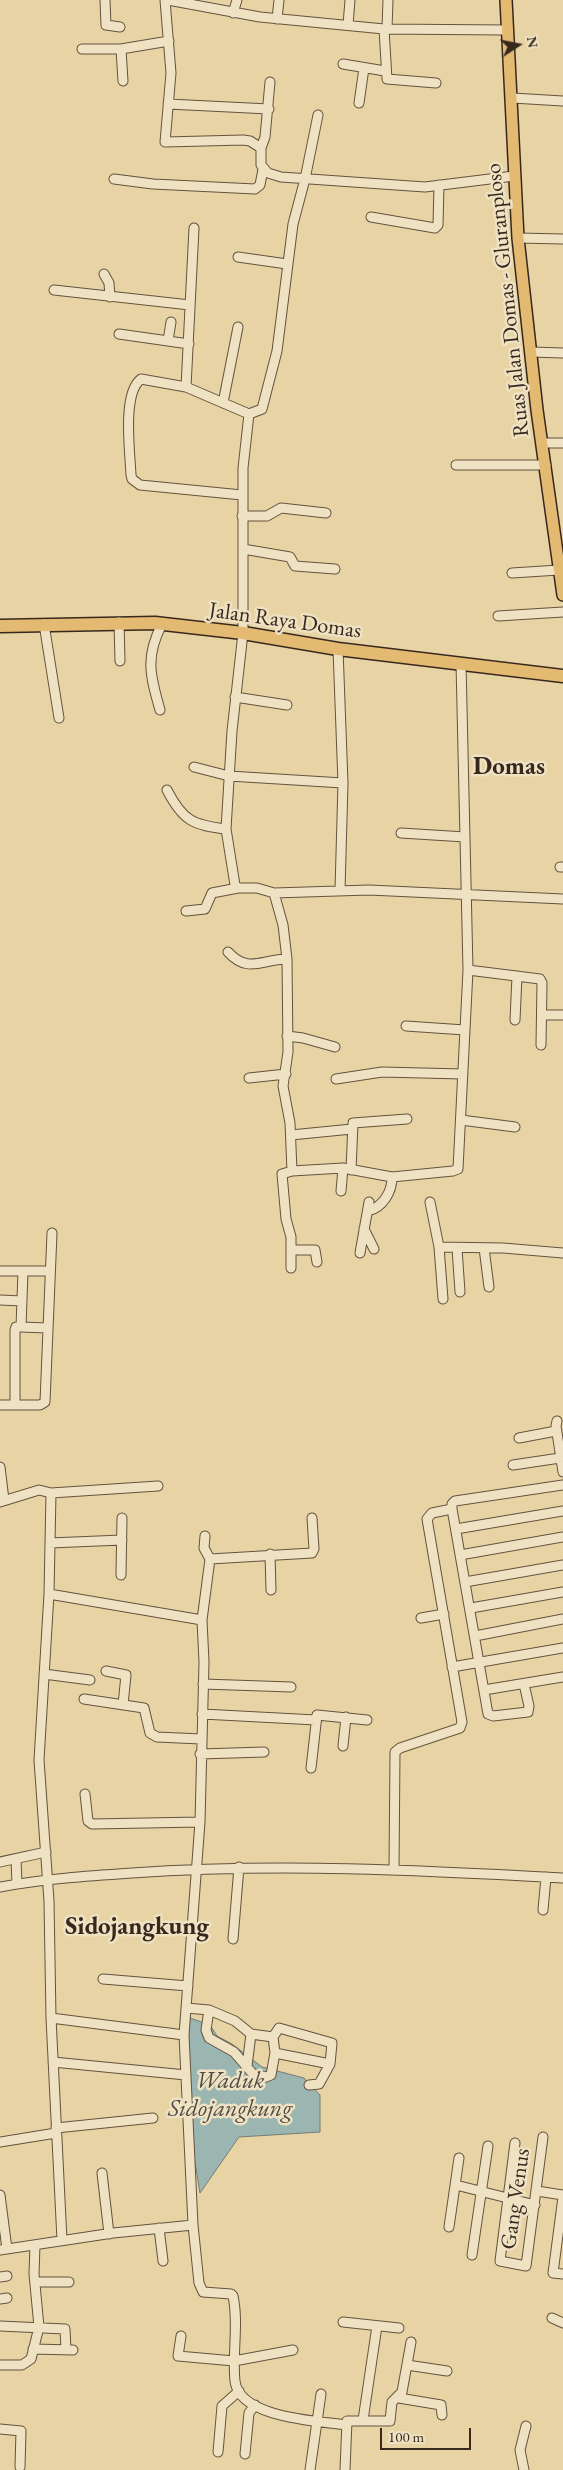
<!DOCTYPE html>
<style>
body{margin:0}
#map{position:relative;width:563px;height:2470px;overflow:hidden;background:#e7d3a3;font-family:"EB Garamond",serif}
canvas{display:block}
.north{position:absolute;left:493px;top:20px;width:50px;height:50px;-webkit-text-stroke:4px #efe2c3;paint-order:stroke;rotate:79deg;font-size:14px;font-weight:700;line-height:20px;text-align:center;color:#37281e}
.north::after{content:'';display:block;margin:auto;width:18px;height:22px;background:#37281e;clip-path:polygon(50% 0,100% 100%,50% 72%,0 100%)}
.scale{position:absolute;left:380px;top:2428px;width:91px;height:22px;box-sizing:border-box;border:2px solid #37281e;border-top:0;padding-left:6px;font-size:15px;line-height:18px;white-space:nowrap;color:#37281e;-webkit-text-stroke:4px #efe2c3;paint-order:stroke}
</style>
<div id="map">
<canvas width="563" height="2470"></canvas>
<div class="north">N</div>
<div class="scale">100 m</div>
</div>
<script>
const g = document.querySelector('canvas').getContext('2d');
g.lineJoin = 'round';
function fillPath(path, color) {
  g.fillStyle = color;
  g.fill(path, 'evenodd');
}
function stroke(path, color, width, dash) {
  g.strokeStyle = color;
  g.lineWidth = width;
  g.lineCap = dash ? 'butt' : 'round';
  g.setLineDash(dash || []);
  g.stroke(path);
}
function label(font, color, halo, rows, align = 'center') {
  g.font = font + ' "EB Garamond",serif';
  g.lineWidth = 5;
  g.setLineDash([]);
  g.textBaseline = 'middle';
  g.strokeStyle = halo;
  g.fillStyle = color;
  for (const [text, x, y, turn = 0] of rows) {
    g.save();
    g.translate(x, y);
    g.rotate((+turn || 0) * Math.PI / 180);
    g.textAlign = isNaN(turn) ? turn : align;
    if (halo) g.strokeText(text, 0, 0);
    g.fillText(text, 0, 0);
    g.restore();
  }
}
const water = new Path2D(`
 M 190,2018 L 210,2025 L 217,2036 L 232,2044 L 262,2067 L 304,2078 L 320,2095 L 320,2132 L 239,2137 L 200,2193 L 190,2132 L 185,2046 Z`);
fillPath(water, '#9bb5b1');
stroke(water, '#737d76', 1);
const minor = new Path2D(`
 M 105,0 L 106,25 L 120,27
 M 165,0 L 171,73 L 165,142 L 243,140 L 250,141 L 261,148
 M 168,0 L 260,17 L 384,29 L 506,30
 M 233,13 L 237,0
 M 277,19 L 279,0
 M 348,25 L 350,0
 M 384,29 L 387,79 L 436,83
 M 387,29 L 388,0
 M 82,49 L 121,49 L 169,41
 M 121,49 L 123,81
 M 343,64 L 385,71
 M 270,82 L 265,137 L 261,148 L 261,165 L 268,173 L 281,177 L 425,187 L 514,176
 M 512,98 L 563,101
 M 359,103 L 364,68
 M 168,104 L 269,109
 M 114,179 L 153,184 L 255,189 L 260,185 L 263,169
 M 371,217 L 435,228 L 438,225 L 439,185
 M 518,238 L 563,239
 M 238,257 L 287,264
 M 104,274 L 109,283 L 110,297
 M 54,290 L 190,305
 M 119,334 L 189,344
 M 168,341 L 171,322
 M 531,352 L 563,353
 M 186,387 L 194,228
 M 223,403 L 238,327
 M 249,414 L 243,468 L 243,633 L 232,731 L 226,829 L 235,885 L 238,888 L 257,888 L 274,893 L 369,890 L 563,899
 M 542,443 L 563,443
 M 456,465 L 546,465
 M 242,495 L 140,485 L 132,479 L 131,475 C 130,452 122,393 141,379 L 186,387 L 249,414 L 262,409 L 277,351 L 293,224 L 305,179 L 318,115
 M 242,516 L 267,516 L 281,508 L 326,513
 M 243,549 L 290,557 L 295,566 L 335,569
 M 512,573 L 559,570
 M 498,616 L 563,612
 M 119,622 L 120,661
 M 44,624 L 59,718
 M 338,649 L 343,783 L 340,890
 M 235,697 L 287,705
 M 160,710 C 150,675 145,657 162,624
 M 194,767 L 229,776 L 343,783
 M 167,790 C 183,821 193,825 226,829
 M 401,833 L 465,837
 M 560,867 L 563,867
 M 274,893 L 283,925 L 287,959 L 288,1052 L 283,1086 L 290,1123 L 292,1171
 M 186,911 L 205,909 L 212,893 L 238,888
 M 228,952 C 248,974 262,959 287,959
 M 468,970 L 540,979 L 542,983 L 541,1045
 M 542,1015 L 563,1015
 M 515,1020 L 517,976
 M 406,1026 L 465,1030
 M 287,1036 L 303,1038 L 335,1047
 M 249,1078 L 286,1074
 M 336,1079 L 382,1072 L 463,1074
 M 461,1120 L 515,1127
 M 291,1135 L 352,1129
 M 351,1170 L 353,1123 L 407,1119
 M 341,1191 L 343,1168
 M 430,1202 L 439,1247 L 503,1248 L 563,1253
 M 368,1211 C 383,1207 392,1192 392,1177
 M 364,1229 L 374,1249
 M 439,1247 L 443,1299
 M 457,1248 L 460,1292
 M 484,1248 L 489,1287
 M 291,1250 L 315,1250 L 317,1262
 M 360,1253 L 369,1202
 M 291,1268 L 291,1237 L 286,1219 L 282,1174 L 292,1171 L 343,1168 L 392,1177 L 453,1171 L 458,1169 L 468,970 L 461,663
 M 0,1271 L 50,1271
 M 23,1271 L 21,1327 L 47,1328
 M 0,1300 L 22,1301
 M 0,1405 L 40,1405 L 45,1402 L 52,1233
 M 15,1405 L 15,1330 L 16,1327 L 21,1327
 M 557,1421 L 556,1426 L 563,1472
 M 519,1438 L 556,1431
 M 513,1465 L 560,1458
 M 0,1467 L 4,1500
 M 51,1493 L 49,1594 L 39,1760 L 49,1901 L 51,2018 L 62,2240
 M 0,1502 L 39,1490 L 51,1493 L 158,1486
 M 452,1509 L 452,1504 L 455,1501 L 563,1485
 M 456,1529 L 563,1511
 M 205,1536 L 204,1548 L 210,1559 L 202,1620 L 204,1662 L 200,1822 L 184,2035 L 193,2225 L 199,2283 L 203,2292 L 231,2294 L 233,2296 C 239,2324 232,2353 235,2381 C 239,2418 318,2421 346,2425
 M 50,1543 L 122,1540
 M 270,1554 L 271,1590
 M 460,1555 L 563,1537
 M 210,1559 L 312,1553 L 314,1549 L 312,1518
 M 121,1575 L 122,1518
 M 465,1582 L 563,1565
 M 49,1594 L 202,1620
 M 471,1608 L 563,1592
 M 421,1618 L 444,1614
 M 475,1636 L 563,1619
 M 452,1667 L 563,1648
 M 106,1671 L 126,1675 L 123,1705
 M 44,1674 L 90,1680
 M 203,1684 L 291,1687
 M 484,1690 L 563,1677
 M 84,1699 L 144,1708 L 150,1733 L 157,1737 L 201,1739
 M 202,1714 L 316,1720
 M 343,1746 L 346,1717
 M 200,1754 L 264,1752
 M 311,1768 L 317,1715 L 367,1720
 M 85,1794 L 88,1821 L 92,1824 L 200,1822
 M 16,1859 L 17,1884
 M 0,1862 L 46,1852
 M 394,1869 L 395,1752 L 400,1748 L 460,1728 L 462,1722 L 427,1519 L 432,1513 L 452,1509 L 488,1714 L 493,1716 L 528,1712 L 529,1706 L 524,1684
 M 0,1887 C 44,1879 87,1876 132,1873 C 276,1863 419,1870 563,1878
 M 543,1910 L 546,1877
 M 233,1939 L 239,1867
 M 103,1979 L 188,1986
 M 186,2008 L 209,2010 L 206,2030 L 209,2038 L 234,2052 L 253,2074 L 266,2077 L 271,2075 L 275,2053 L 273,2037 L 251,2034 L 235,2021 L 209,2010
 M 51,2018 L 184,2035
 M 273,2037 L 279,2028 L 332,2043 L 330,2064 L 319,2084 L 309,2085
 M 275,2053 L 330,2064
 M 53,2062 L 186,2075
 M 247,2066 L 251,2034
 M 56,2128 L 153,2118
 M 0,2142 L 56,2133
 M 515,2143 L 500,2261 L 526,2266 L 543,2137
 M 102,2173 L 109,2234
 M 456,2185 L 535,2205
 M 537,2191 L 563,2195
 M 0,2195 L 7,2249
 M 563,2197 L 553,2273 L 563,2274
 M 449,2227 L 459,2158
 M 159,2228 L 163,2261
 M 0,2250 L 113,2233 L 193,2225
 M 472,2255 L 488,2146
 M 0,2277 L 7,2276
 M 35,2282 L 69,2282
 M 0,2299 L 7,2298
 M 552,2318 L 563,2323
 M 343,2322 L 399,2328
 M 0,2326 L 65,2329 L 66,2350
 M 181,2336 L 178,2356 L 234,2361 L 293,2350
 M 33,2349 L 73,2350
 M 0,2365 L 22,2365 L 31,2359 L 39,2327 L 34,2274 L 35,2245
 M 407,2365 L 447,2371
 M 399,2398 L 441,2405 L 442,2415
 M 363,2420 L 377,2326
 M 0,2429 L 21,2431 L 20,2467
 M 218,2452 L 222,2406 L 239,2391
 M 245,2454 L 249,2413 L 255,2405
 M 310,2470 L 321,2394
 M 345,2470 L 347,2421 L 390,2421 L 392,2402 L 402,2392 L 411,2342
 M 524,2470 L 520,2450 L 526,2426`);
const major = new Path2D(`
 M 506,0 L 518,238 L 537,410 L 563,595`);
const highway = new Path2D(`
 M 0,626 L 155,623 L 243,633 L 338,649 L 563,676`);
stroke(minor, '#63533f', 11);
stroke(major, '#37281e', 14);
stroke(highway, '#37281e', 15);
stroke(minor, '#efe2c3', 9);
stroke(major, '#e4ba72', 11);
stroke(highway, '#e4ba72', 12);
label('22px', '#37281e', '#efe2c3', [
 ["Ruas Jalan Domas - Gluranploso",508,300,-96],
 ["Jalan Raya Domas",285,621,8],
 ["Gang Venus",516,2199,-82]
]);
label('italic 24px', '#504b43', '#efe2c3', [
 ["Waduk",230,2081],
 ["Sidojangkung",230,2109]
]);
label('bold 25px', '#37281e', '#efe2c3', [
 ["Domas",509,767],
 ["Sidojangkung",137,1927]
]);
</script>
